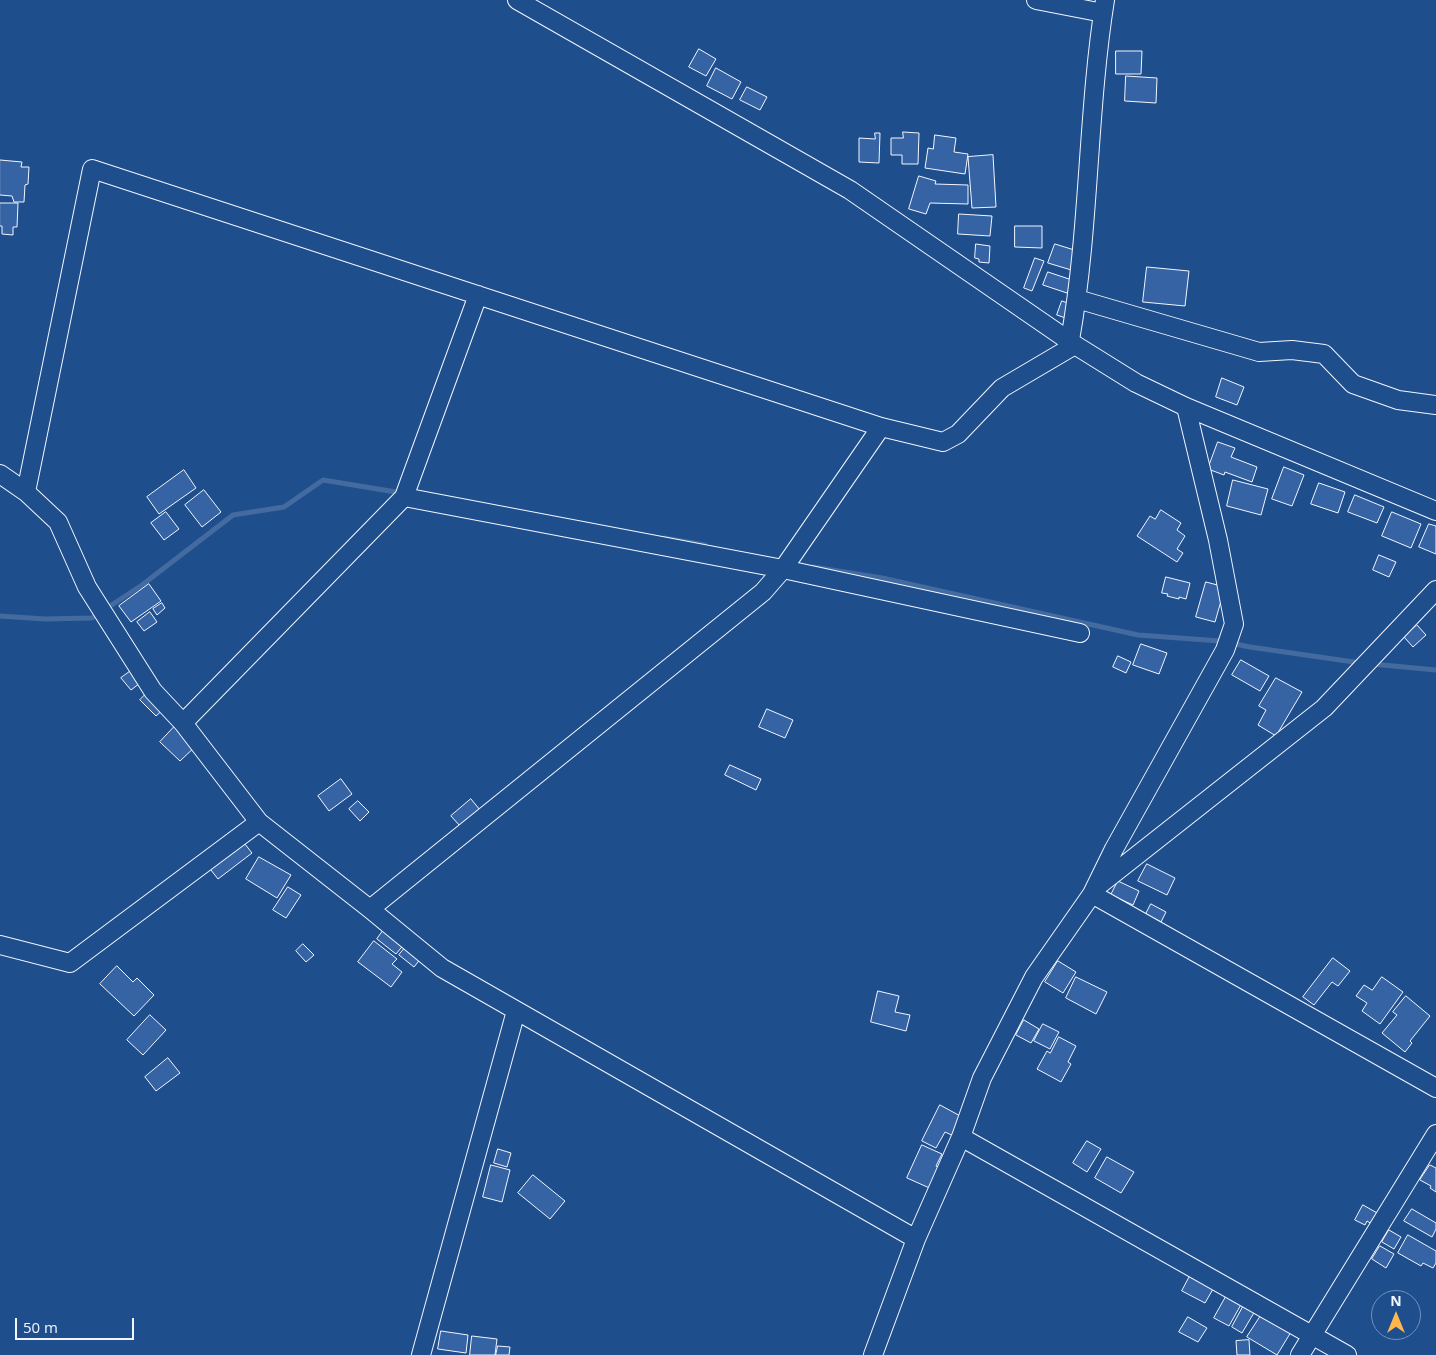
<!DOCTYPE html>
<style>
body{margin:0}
#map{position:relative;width:1436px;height:1355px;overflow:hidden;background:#1f4e8c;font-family:"Open Sans",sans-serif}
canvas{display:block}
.north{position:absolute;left:1371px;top:1290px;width:50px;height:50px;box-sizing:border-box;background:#1f4e8c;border:1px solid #7391ba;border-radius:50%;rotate:0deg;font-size:14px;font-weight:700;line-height:20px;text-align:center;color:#f2f6ff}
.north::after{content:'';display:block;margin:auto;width:18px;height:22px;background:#ffb74d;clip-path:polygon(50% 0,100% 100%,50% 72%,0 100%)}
.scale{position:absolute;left:15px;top:1318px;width:119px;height:22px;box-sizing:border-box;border:2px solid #f2f6ff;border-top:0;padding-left:6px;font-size:15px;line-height:18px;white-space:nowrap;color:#f2f6ff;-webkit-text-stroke:4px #1f4e8c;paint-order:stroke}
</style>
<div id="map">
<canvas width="1436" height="1355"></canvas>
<div class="north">N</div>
<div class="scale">50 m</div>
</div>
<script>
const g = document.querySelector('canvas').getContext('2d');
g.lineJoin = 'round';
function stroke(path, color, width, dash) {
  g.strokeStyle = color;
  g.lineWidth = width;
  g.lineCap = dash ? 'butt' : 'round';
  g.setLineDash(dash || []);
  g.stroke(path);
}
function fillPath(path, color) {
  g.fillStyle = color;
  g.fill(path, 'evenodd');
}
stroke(new Path2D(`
 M 664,538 L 705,545
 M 813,567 L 882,578 L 1138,635 L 1220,641 L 1250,647 L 1361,663
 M 0,616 L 45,619 L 92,618 L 142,585 L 233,515 L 284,507 L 323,480 L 402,493
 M 1372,664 L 1436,670`), '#446ba0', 5);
const building = new Path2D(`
 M 699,49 L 716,59 L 706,76 L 689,67 Z
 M 1116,51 L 1142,51 L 1141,74 L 1116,74 Z
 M 716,68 L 741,82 L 732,99 L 707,86 Z
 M 1126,76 L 1157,78 L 1156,103 L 1125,101 Z
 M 747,87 L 767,97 L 760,110 L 740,100 Z
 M 903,132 L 919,133 L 918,164 L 902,164 L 902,155 L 891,155 L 891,138 L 903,138 Z
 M 875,133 L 880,133 L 879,163 L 859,162 L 859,138 L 875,139 Z
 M 935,135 L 956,138 L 954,152 L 968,154 L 965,174 L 925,168 L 928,148 L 933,149 Z
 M 993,155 L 996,207 L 972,208 L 968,157 Z
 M 0,160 L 22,162 L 21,167 L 29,167 L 28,184 L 25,185 L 24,202 L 14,202 L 12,196 L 0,195 Z
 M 919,176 L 936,181 L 935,184 L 968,185 L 968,204 L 930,203 L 926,214 L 909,209 Z
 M 0,203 L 18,203 L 17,227 L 13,227 L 13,235 L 2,234 L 2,226 L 0,226 Z
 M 959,214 L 992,216 L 990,236 L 958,234 Z
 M 1015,226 L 1042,226 L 1042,248 L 1015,247 Z
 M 976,244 L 990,246 L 989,263 L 979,262 L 979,259 L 975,258 Z
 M 1055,244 L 1084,253 L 1078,272 L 1048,263 Z
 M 1035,258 L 1044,261 L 1032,291 L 1024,288 Z
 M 1147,267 L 1189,271 L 1185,306 L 1143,302 Z
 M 1048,272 L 1075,281 L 1070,294 L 1043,285 Z
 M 1062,301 L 1076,306 L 1071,320 L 1057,315 Z
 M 1222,378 L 1244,387 L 1237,405 L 1216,397 Z
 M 1218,442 L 1235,448 L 1231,457 L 1257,467 L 1252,482 L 1225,472 L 1224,475 L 1208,469 Z
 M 1284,467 L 1304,475 L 1292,506 L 1272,499 Z
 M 184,470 L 196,488 L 159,514 L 147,497 Z
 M 1233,480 L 1268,489 L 1261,515 L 1227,506 Z
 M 1319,483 L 1345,492 L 1338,513 L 1311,504 Z
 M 204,490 L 221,512 L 202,527 L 185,505 Z
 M 1355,495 L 1384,507 L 1377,523 L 1348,512 Z
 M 1161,510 L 1181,523 L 1177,530 L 1185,536 L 1177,549 L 1183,553 L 1177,562 L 1137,536 L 1150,516 L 1155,519 Z
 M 166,512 L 179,529 L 164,540 L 151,523 Z
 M 1392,512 L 1421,524 L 1411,548 L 1382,536 Z
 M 1429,524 L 1436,526 L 1436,554 L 1419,547 Z
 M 1379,555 L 1396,562 L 1389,577 L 1373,570 Z
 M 1166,577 L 1190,583 L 1186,599 L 1179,597 L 1179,599 L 1167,596 L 1168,594 L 1162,593 Z
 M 1206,582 L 1225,587 L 1215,622 L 1196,617 Z
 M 149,584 L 161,601 L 131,622 L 119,606 Z
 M 162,603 L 165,608 L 157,615 L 153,609 Z
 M 150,612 L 157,622 L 144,631 L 137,622 Z
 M 1417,625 L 1426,635 L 1413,647 L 1404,637 Z
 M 1141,644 L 1167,653 L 1159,674 L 1133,665 Z
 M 1118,656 L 1131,662 L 1126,673 L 1113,667 Z
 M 1241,660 L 1269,676 L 1260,691 L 1232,675 Z
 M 135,668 L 144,680 L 131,690 L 121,678 Z
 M 1276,678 L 1302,692 L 1276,736 L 1258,725 L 1266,710 L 1259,706 Z
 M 150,690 L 166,707 L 156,716 L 140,700 Z
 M 767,709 L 793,720 L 785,738 L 759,727 Z
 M 177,724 L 198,744 L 180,761 L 160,742 Z
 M 730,765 L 761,779 L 756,790 L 725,775 Z
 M 341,779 L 352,794 L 329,811 L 318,796 Z
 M 471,799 L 480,810 L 460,826 L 451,816 Z
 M 358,801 L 369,812 L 360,821 L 349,809 Z
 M 241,839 L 252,853 L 218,879 L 207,865 Z
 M 259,857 L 291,875 L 277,898 L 246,879 Z
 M 1147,864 L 1175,878 L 1167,895 L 1138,881 Z
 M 1118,881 L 1139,891 L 1133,905 L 1111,895 Z
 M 288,887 L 301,895 L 286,918 L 273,910 Z
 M 1151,904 L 1166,912 L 1161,922 L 1146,914 Z
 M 391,920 L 411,936 L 396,954 L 377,939 Z
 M 414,937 L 429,948 L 414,967 L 399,955 Z
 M 374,941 L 397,959 L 392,964 L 402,972 L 391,987 L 358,962 Z
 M 303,944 L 314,955 L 306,962 L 296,951 Z
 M 1333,958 L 1350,971 L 1338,986 L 1332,982 L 1314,1005 L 1303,997 Z
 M 1058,961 L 1076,972 L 1063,993 L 1045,982 Z
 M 117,966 L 133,982 L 137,978 L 154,995 L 134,1016 L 100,984 Z
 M 1076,977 L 1107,992 L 1096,1014 L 1066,998 Z
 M 1382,977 L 1403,992 L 1380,1024 L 1362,1011 L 1367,1003 L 1356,996 L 1364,985 L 1372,990 Z
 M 878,991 L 899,996 L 895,1012 L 910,1015 L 906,1031 L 871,1022 Z
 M 1406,996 L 1430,1016 L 1410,1041 L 1412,1043 L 1405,1052 L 1382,1033 L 1397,1015 L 1393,1012 Z
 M 150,1015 L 166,1030 L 143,1055 L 127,1040 Z
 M 1024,1020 L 1039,1029 L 1031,1043 L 1016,1035 Z
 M 1043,1024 L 1059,1032 L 1050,1049 L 1034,1041 Z
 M 1059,1037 L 1076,1046 L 1068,1062 L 1071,1064 L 1061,1082 L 1037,1069 L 1047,1051 L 1050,1053 Z
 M 168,1058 L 180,1073 L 156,1091 L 145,1077 Z
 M 940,1105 L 964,1118 L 954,1136 L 945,1132 L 936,1148 L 922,1141 Z
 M 1087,1141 L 1101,1149 L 1087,1172 L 1073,1163 Z
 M 922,1145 L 942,1154 L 936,1166 L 944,1170 L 934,1190 L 907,1178 Z
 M 498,1149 L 511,1153 L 507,1167 L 494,1163 Z
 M 1107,1157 L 1134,1172 L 1121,1193 L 1095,1178 Z
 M 491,1165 L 510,1170 L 502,1202 L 483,1197 Z
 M 1430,1165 L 1436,1168 L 1436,1192 L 1430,1188 L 1431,1186 L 1420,1180 Z
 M 533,1175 L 565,1201 L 550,1219 L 518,1193 Z
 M 1363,1205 L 1386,1218 L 1380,1229 L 1367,1221 L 1365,1225 L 1355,1220 Z
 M 1412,1209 L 1436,1223 L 1436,1229 L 1432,1237 L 1404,1221 Z
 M 1389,1230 L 1401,1237 L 1394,1249 L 1382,1242 Z
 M 1408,1235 L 1436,1251 L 1436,1263 L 1433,1268 L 1423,1263 L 1421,1266 L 1398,1253 Z
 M 1380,1246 L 1394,1254 L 1386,1268 L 1372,1259 Z
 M 1190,1276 L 1213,1289 L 1205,1303 L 1182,1291 Z
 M 1228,1293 L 1243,1301 L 1229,1326 L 1214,1318 Z
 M 1244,1305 L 1255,1311 L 1242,1333 L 1232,1327 Z
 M 1262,1314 L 1291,1332 L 1277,1355 L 1247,1337 Z
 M 1188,1317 L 1207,1328 L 1198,1342 L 1179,1332 Z
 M 441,1331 L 468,1335 L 466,1353 L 438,1349 Z
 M 472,1336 L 497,1339 L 495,1355 L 470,1355 Z
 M 1249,1340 L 1250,1355 L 1237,1355 L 1236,1341 Z
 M 498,1346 L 510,1347 L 509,1355 L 496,1355 Z`);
fillPath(building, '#3563a3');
stroke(building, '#f2f6ff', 1);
const minor = new Path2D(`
 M 517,0 L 850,190 L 1075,345 L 1136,383 L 1186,407 L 1436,511
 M 1036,0 L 1103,13
 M 1077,299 L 1259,352 L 1292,350 L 1324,354 L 1353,384 L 1398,400 L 1436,405
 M 1070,340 C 1090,228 1087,113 1105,0
 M 0,474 L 26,492 L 58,522 L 87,587 L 153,691 L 183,723 L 259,822 L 370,909 L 442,968 L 916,1239
 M 26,492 L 92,169 L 881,427 L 943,442 L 958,434 L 1002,388 L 1075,345
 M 404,497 L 783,569 L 1080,633
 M 183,723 L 404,497 L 478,295
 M 1098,886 L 1324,708 L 1436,590
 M 1092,894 L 1436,1088
 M 370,909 L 763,592 L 783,569 L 881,427
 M 0,945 L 70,963 L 259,822
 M 961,1137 L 1347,1355
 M 421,1355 L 516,1011
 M 873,1355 L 916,1239 L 961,1137 L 982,1078 L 1034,977 L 1092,894 L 1114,849 L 1225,650 L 1234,624 L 1218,540 L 1186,407
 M 1300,1355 L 1436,1134`);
stroke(minor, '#f2f6ff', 20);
stroke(minor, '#1f4e8c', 18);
</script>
